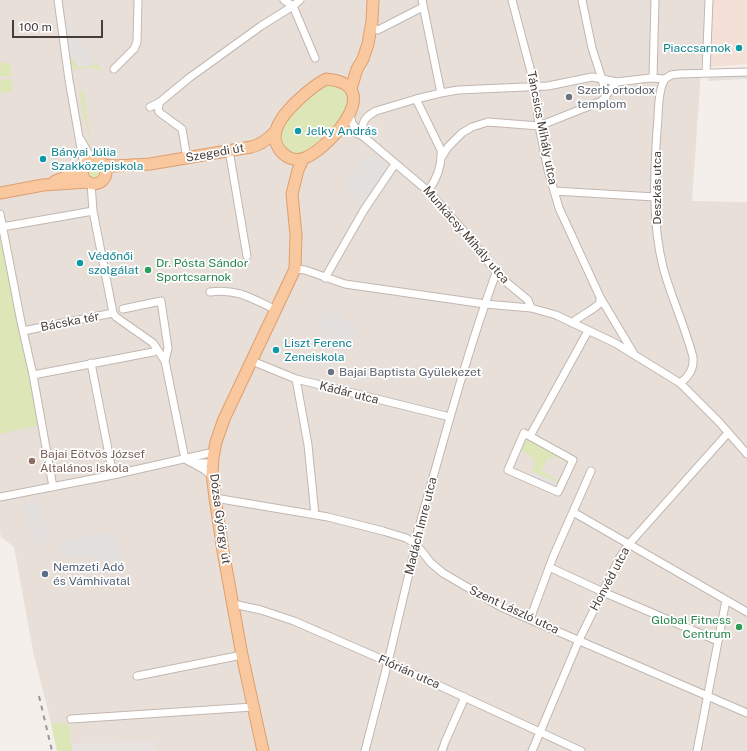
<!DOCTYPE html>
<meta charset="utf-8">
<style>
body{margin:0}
#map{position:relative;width:747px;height:751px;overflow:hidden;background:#f4efea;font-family:"Public Sans",sans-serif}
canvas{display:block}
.scale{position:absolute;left:12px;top:20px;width:91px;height:18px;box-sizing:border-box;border:2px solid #483e39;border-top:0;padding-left:5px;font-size:12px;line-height:14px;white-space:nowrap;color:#483e39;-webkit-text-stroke:3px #fff;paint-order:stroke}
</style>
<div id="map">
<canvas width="747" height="751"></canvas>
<div class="scale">100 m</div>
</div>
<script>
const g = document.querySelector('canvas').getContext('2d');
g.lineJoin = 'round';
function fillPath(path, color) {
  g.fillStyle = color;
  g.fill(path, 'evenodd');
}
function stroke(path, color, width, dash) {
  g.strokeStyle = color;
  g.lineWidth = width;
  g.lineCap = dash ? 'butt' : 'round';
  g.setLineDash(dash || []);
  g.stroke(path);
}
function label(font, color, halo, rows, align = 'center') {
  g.font = font + ' "Public Sans",sans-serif';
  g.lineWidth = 3.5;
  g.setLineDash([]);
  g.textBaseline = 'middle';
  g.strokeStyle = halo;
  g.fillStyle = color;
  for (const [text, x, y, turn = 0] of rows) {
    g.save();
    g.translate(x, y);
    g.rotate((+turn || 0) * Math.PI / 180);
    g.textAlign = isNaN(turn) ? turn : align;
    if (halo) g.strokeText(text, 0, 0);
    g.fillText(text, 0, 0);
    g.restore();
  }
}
fillPath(new Path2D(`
 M 0,0 L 706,0 L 692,201 L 747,202 L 747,751 L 57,751 L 57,746 L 34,656 L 14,547 L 1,537 L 0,532 Z`), '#e8dfd9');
fillPath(new Path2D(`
 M 712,0 L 747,0 L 747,64 L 710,67 Z`), '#f4e0d7');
fillPath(new Path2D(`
 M 155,741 L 155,751 L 72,751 L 71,744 Z`), '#e7e1df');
fillPath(new Path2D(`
 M 68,53 L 78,67 L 94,66 L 94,61 L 104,72 L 94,68 L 74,69 L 69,61 Z
 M 0,63 L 10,63 L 12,76 L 0,76 Z
 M 12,79 L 13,91 L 0,93 L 0,80 Z
 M 326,83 L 339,84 L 349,96 L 342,122 L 303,157 L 283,151 L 279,132 L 293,110 Z
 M 83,90 L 91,143 L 83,114 L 79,91 Z
 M86 172a8 8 0 1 1 16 0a8 8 0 1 1-16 0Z
 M 0,235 L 39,425 L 0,434 Z
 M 524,437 L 567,461 L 566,462 L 554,456 L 552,459 L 548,458 L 541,471 L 559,481 L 558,483 L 532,471 L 535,461 L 531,459 L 532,456 L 519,450 Z
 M 51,723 L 69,724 L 72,751 L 57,751 Z`), '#dde6b6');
fillPath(new Path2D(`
 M 63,18 L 68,18 L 76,34 L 94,61 L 94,66 L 78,67 L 68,53 Z
 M 747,74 L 747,79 L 708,81 L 709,77 Z
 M 373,156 L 386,165 L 387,169 L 385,173 L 364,205 L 346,192 L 347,182 L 364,157 L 370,160 Z
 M 328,306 L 361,331 L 339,346 L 316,328 Z
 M 567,369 L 575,373 L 562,396 L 555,392 Z
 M 531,471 L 558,483 L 555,491 L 528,479 Z
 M 41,498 L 48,542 L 31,544 L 24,501 Z
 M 114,532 L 122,560 L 92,564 L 90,556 L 62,559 L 59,541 Z`), '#e3e0de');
const street = new Path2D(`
 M 58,0 L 69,80 L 84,166
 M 284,0 L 293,6 L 315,58
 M 422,0 L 441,93
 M 512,0 L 535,87 L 539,126 L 548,170 L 559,208 L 600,297 L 634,354
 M 582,0 L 592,48 L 602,79 L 606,97
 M 372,27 L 378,30 L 423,7
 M 114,69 L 134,49 L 137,42 L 138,0
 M 706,73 L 709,0
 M 653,78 L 655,0
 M 665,79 C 657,92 659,115 657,130 C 654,175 652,223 663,267 C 671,297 685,326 693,357 C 694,368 689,377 680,383
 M 416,99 L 441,150 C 442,164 437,179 428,191
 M 160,102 L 158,108 L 159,112 L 182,129 L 187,158
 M 150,107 L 160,102 L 189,78 L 261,26 L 293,6 L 300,0
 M 350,114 L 352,123 L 360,134
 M 337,133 C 346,129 357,132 364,137 L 428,191 L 462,229 L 500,277 L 528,300 L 531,308
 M 364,137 C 360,124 364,117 376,111 L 416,99 L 441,93 L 458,90 L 548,86 L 592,77 L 617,82 L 650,78 L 665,79 L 671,75 L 679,74 L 747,72
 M 81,140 L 88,153 L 99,161
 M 229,150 L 247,256
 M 441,158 L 448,147 L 462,133 L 472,127 L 488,122 L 539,126 L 602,101 L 610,90 L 617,82
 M 91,183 L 93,211 L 113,313 L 116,317 L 153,343 L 165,361 L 185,459
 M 554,191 L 655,197
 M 0,214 L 21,322 L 33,375 L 53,487
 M 2,227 L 93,211
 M 295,269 L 305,270 L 345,284 L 485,304 L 531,308 L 556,315 L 615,343 L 680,383 L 719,422 L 747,454
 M 325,278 L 364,210 L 395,164
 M 210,292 C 237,288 253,299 276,310
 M 123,309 L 161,301 L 168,348 L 165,361
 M 572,323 C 581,315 592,311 600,303 L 600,297
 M 23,331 L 113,313
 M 252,361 L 296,379 L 450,417
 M 91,363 L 113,475
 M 33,375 L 153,352
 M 296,379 L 308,445 L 315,515
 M 524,433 L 573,460 L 558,492 L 508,470 Z
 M 530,436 L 588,331
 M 185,459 L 192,463 L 212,463
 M 194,464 L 205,470 L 213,477
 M 0,497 L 113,475 L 214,452
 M 215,498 L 328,517 L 383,531 L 406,538 L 416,544 L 431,563 L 443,573 L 501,607 L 747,713
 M 573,512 L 747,612
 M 549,567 L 603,592 L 718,641
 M 233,604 L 261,610 L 294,621 L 388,662 L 581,751
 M 530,619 L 553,557 L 591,471
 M 137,676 L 242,655
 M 71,719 L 253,707
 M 365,751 L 388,662 L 416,544 L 417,534 C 442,447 465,358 496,273
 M 442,751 L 445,742 L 465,697
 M 532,751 L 579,640 L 620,557 L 629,544 L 728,433
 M 697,751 L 726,600`);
const primary = new Path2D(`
 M 326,79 C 386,84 333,144 307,157 C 290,166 271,148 276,131 C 280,113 311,87 326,79 Z
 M 351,89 L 357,69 L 363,59 L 368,44 L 372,21 L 373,0
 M82 172a12 12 0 1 1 24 0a12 12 0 1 1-24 0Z
 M 104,165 L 114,166 L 150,164 L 251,147 C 261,145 268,139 275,132
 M 55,181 L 83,170
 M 0,193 L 43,185 L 88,182
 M 263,751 L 242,655 L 223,551 L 215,498 L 212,474 L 213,458 L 216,442 L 224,419 L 295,269 L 296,235 L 292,194 L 298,170 L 303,159`);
stroke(street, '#c2b7b0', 9);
stroke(primary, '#de9f6f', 13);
stroke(street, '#fff', 7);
stroke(primary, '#f9c89f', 11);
stroke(new Path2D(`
 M 39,696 L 52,751`), '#989898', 2, [5, 5]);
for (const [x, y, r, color] of [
 [739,48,4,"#0f9aa8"],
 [569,97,4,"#6b7280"],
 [298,131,4,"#0f9aa8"],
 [43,159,4,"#0f9aa8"],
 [80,263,4,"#0f9aa8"],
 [148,270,4,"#2e9e5b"],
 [276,350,4,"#0f9aa8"],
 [331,372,4,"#6b7280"],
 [32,461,4,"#8d6e63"],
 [45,574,4,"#5c6f8a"],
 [739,627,4,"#2e9e5b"]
]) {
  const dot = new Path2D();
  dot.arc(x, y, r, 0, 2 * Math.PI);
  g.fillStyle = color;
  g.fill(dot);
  stroke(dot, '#fff', 1.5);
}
label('12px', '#0d838f', '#fff', [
 ["Piaccsarnok",731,48,"right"],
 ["Jelky András",306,131],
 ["Bányai Júlia",51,152],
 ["Szakközépiskola",51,166],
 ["Védőnői",88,256],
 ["szolgálat",88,270],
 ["Liszt Ferenc",284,343],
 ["Zeneiskola",284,357]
], 'left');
label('12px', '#5b616d', '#fff', [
 ["Szerb ortodox",577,90],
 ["templom",577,104],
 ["Bajai Baptista Gyülekezet",339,372]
], 'left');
label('12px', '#483e39', '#fff', [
 ["Táncsics Mihály utca",542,128,79],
 ["Szegedi út",215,153,-10],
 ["Deszkás utca",657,188,-90],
 ["Munkácsy Mihály utca",466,235,49],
 ["Bácska tér",70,322,-11],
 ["Kádár utca",349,393,14],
 ["Dózsa György út",220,519,82],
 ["Madách Imre utca",421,526,-76],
 ["Honvéd utca",610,579,-62],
 ["Szent László utca",514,610,25],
 ["Flórián utca",409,672,24]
]);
label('12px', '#27864d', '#fff', [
 ["Dr. Pósta Sándor",156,263],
 ["Sportcsarnok",156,277],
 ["Global Fitness",731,620,"right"],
 ["Centrum",731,634,"right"]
], 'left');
label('12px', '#785e54', '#fff', [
 ["Bajai Eötvös József",40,454],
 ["Általános Iskola",40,468]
], 'left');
label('12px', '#4e5e75', '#fff', [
 ["Nemzeti Adó",53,567],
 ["és Vámhivatal",53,581]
], 'left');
</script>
